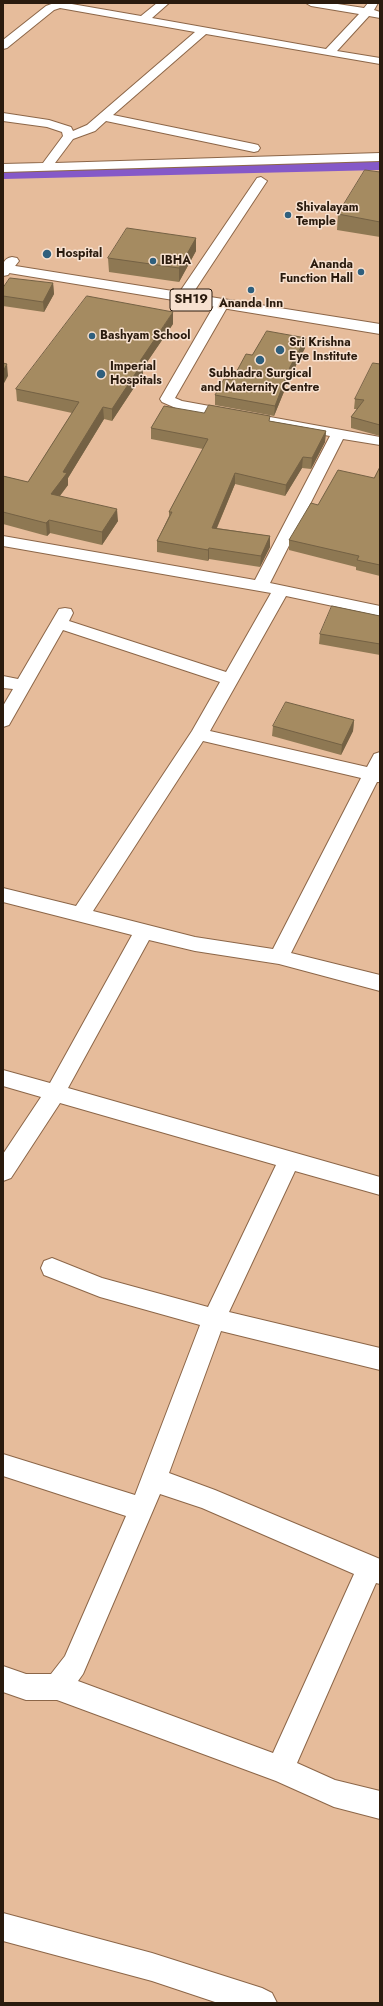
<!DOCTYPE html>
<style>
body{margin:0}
#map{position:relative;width:383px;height:2006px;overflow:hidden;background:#e6bc9b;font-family:Jost,sans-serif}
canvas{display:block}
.frame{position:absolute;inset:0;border:4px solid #2a1b0e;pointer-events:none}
</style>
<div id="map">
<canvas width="383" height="2006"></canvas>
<div class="frame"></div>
</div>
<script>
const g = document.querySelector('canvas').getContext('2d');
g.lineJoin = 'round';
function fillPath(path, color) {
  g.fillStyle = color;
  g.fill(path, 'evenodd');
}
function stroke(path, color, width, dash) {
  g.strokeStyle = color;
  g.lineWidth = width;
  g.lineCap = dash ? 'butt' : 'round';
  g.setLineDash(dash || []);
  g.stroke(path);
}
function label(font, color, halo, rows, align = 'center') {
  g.font = font + ' Jost,sans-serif';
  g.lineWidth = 3;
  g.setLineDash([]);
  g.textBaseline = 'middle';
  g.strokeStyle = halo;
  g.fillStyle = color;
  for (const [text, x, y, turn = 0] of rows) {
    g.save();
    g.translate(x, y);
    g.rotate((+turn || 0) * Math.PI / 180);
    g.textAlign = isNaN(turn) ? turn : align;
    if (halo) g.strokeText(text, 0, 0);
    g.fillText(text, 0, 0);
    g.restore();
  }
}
fillPath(new Path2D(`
 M 380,160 L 380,170 L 3,179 L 3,169 Z`), '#8559c8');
const street = new Path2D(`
 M 54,3 L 66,3 L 141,16 L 157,3 L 169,3 L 152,18 L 326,49 L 359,14 L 311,6 L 306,3 L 331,3 L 364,8 L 368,3 L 378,3 L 374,10 L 380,12 L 380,18 L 369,16 L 337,51 L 380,58 L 380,64 L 206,34 L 113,115 L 254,144 L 258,145 L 260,148 L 258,151 L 254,152 L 106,121 L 95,131 L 73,139 L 55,163 L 380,153 L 380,161 L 3,172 L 3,164 L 43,163 L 63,136 L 62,132 L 47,127 L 3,121 L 3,113 L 49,120 L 71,127 L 73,131 L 87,125 L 195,32 L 60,8 L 54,10 L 7,48 L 3,49 L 3,40 L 46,6 Z
 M 261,177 L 267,181 L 195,290 L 193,293 L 183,293 L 181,290 L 257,178 Z
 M 222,300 L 227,301 L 229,304 L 175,398 L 182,401 L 380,437 L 380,445 L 343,439 L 270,583 L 380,606 L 380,616 L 286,596 L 210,731 L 367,767 L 374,754 L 380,752 L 380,782 L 377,782 L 291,953 L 380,975 L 380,991 L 279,964 L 195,951 L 149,940 L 68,1088 L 380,1177 L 380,1195 L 295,1171 L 229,1312 L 380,1348 L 380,1370 L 221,1331 L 169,1473 L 215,1490 L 380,1559 L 380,1584 L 376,1583 L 297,1763 L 335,1780 L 380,1791 L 380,1819 L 334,1807 L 276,1781 L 57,1700 L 26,1700 L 3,1692 L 3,1666 L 26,1674 L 51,1674 L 65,1656 L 126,1516 L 3,1476 L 3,1454 L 135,1495 L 200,1325 L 100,1297 L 44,1275 L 41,1268 L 44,1261 L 52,1258 L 102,1278 L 208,1307 L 276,1165 L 60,1103 L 11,1178 L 3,1181 L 3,1154 L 41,1097 L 3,1086 L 3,1070 L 50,1083 L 132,935 L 3,902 L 3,888 L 76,906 L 192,731 L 220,682 L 63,630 L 9,725 L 3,727 L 3,706 L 13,689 L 3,688 L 3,676 L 18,679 L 59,609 L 65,608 L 71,609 L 73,613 L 69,621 L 226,672 L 271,593 L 3,546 L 3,536 L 255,580 L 330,436 L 178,409 L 162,402 L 160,399 L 215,304 L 217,301 ZM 203,741 L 361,778 L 273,949 L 195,937 L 93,911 ZM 160,1494 L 202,1508 L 354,1574 L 273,1753 L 78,1681 L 83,1674 Z
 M 3,1913 L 152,1953 L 262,1988 L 272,1993 L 277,2003 L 218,2003 L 152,1981 L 3,1941 Z`);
const secondary = new Path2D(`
 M 12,257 L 17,258 L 19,261 L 8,275 L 3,276 C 3,267 1,259 12,257 Z`);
const primary = new Path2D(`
 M 3,264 L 380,324 L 380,334 L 3,272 Z`);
stroke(street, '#8c6648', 2);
stroke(secondary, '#8c6648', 2);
stroke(primary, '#8c6648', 2);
fillPath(street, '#fff');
fillPath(secondary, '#fff');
fillPath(primary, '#fff');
fillPath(new Path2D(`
 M 380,172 L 380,237 L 337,230 L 338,214 Z
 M 196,238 L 196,251 L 179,282 L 109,272 L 108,258 Z
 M 53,283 L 54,294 L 44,312 L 3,306 L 3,288 Z
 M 173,324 L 143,368 L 143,374 L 112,421 L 104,419 L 68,478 L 68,485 L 60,496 L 118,521 L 102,545 L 50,533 L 47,536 L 3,524 L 3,476 L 28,482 L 72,413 L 17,401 L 16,389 Z
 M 306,338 L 305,348 L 290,377 L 274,416 L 215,405 L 215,395 L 232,380 L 252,355 Z
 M 380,364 L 380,436 L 351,428 L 351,417 L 357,409 L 354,409 L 355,399 Z
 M 204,413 L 270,421 L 326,431 L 325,442 L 311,469 L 302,468 L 285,496 L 235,484 L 217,528 L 270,536 L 270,547 L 260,567 L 209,559 L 208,561 L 157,552 L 157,541 L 169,516 L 169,512 L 203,449 L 151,439 L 151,428 Z
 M 380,467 L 380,576 L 356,570 L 356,567 L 289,550 L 289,540 L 318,505 L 374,478 Z
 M 380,616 L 380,655 L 319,644 L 320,634 Z
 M 354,720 L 353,731 L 341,755 L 272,736 L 273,726 Z`), '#8e7853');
fillPath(new Path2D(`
 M 196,238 L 196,251 L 179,282 L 179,268 Z
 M 53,283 L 54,294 L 44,312 L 43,302 Z
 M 173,312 L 173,324 L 143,368 L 143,374 L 112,421 L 112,409 L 140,361 Z
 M 306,338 L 305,348 L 290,377 L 274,416 L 275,406 L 290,367 Z
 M 7,364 L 8,376 L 3,385 L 3,371 Z
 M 103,407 L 104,419 L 68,478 L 68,485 L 52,506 L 51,494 L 63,472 Z
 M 326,431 L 325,442 L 311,469 L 312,458 Z
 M 303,457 L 302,468 L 285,496 L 286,485 Z
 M 235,473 L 235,484 L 212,539 L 212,528 Z
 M 117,509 L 118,521 L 102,545 L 102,532 Z
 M 49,520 L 50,533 L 47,536 L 46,523 Z
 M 270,536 L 270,547 L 260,567 L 261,556 Z
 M 209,548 L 209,559 L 208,561 L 208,550 Z
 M 354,720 L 353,731 L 341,755 L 342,745 Z`), '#746144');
const building = new Path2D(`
 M 365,170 L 380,172 L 380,222 L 338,214 Z
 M 127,228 L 196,238 L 179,268 L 108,258 Z
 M 10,278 L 53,283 L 43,302 L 3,296 L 3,288 Z
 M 87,296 L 173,312 L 140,361 L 143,362 L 112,409 L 103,407 L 63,472 L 67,473 L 51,494 L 117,509 L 102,532 L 49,520 L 46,523 L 3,512 L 3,476 L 28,482 L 79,402 L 16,389 Z
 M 267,331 L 306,338 L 290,367 L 275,406 L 215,395 L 224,379 L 232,380 L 246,354 L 252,355 Z
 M 3,363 L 7,364 L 3,371 Z
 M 373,363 L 380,364 L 380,425 L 351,417 L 364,400 L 355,399 Z
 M 209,405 L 270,416 L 269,421 L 326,431 L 312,458 L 303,457 L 286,485 L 235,473 L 212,528 L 270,536 L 261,556 L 209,548 L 208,550 L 157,541 L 172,512 L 169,512 L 208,439 L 151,428 L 164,406 L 204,413 Z
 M 380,467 L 380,565 L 357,560 L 359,556 L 289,540 L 311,503 L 318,505 L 338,470 L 374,478 Z
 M 332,606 L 380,616 L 380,644 L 320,634 Z
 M 286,702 L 354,720 L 342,745 L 273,726 Z`);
fillPath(building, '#a58b61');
stroke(building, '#746144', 1);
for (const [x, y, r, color] of [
 [288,215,4,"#2f5f7d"],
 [47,254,5,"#2f5f7d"],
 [153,261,4,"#2f5f7d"],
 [361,272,4,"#2f5f7d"],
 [251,290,4,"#2f5f7d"],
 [92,336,4,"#2f5f7d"],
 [280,350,5,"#2f5f7d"],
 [260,360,5,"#2f5f7d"],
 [101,374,5,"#2f5f7d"]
]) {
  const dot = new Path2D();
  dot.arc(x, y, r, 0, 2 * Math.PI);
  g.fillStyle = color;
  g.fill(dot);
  stroke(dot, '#f7e1d0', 1.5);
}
label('bold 12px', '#2a1b0e', '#f7e1d0', [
 ["Shivalayam",296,208],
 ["Temple",296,222],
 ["Hospital",56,254],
 ["IBHA",161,261],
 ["Ananda",353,265,"right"],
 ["Function Hall",353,279,"right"],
 ["Ananda Inn",251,304,"center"],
 ["Bashyam School",100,336],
 ["Sri Krishna",289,343],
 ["Eye Institute",289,357],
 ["Imperial",110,367],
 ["Hospitals",110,381],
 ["Subhadra Surgical",260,374,"center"],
 ["and Maternity Centre",260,388,"center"]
], 'left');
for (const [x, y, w] of [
 [191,300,42]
]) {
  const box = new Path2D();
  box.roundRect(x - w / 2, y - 11, w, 22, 3);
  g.fillStyle = '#f7e1d0';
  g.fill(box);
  stroke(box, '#2a1b0e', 1);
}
label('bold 13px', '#2a1b0e', null, [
 ["SH19",191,300]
]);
</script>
